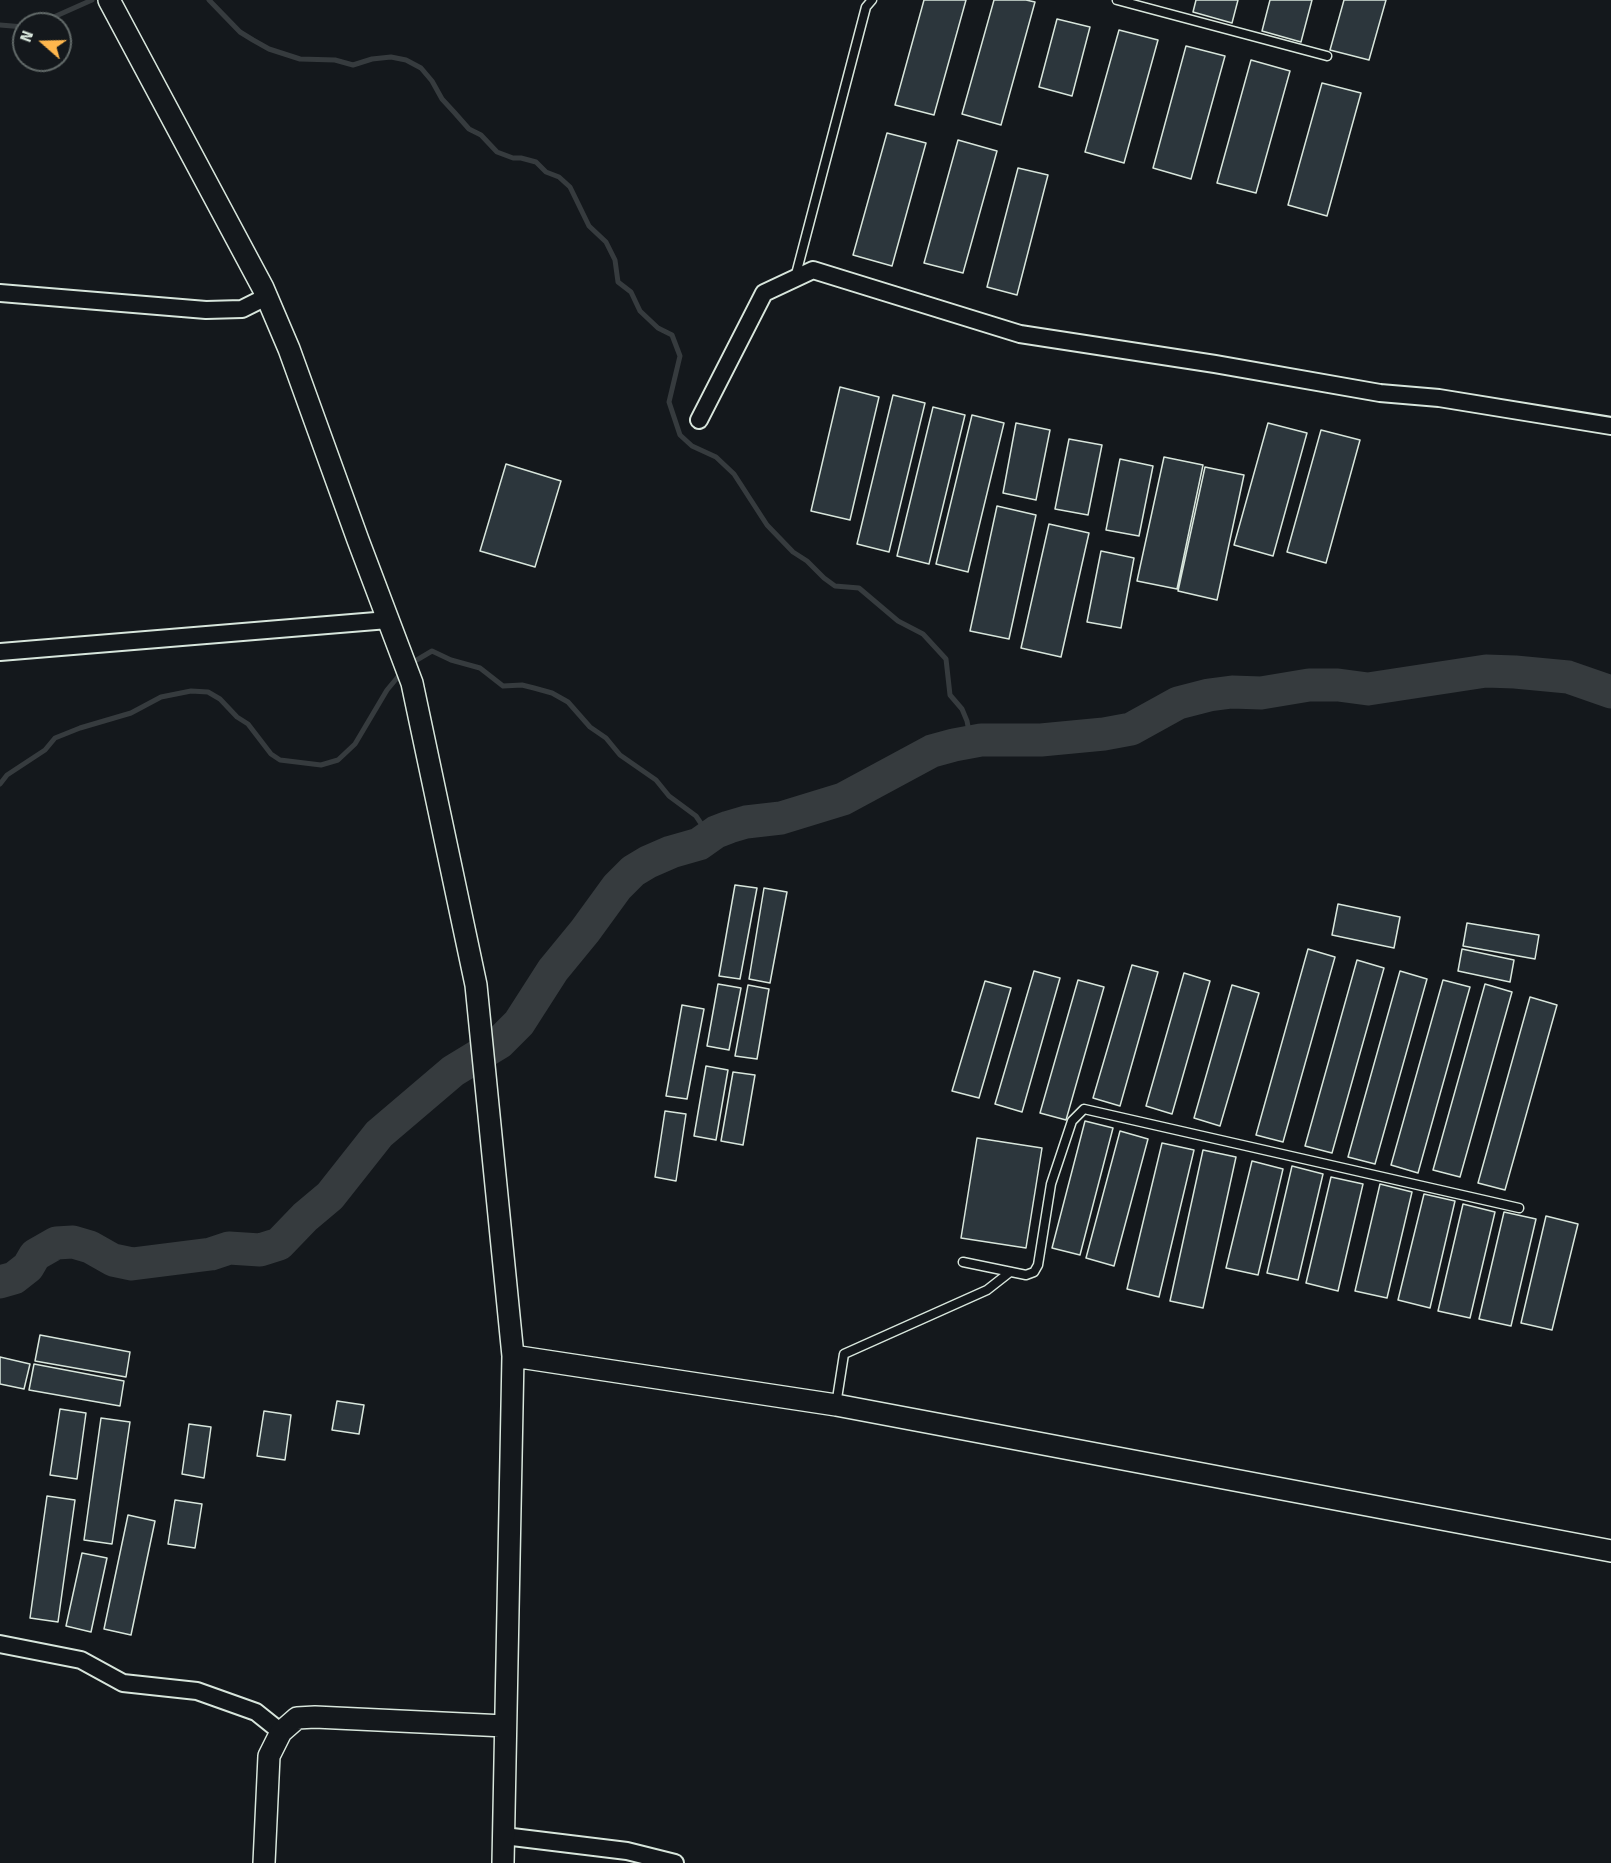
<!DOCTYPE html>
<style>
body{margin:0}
#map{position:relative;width:1611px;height:1863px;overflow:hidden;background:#14181c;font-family:"Fira Sans",sans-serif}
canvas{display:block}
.north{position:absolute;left:12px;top:12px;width:60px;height:60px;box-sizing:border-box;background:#14181c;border:2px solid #626a69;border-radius:50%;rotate:290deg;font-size:16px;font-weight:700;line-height:24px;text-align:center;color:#d8e6dc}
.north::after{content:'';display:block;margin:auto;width:21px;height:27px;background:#ffb74d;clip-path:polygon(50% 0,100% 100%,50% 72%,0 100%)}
</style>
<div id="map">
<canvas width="1611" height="1863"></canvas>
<div class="north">N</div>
</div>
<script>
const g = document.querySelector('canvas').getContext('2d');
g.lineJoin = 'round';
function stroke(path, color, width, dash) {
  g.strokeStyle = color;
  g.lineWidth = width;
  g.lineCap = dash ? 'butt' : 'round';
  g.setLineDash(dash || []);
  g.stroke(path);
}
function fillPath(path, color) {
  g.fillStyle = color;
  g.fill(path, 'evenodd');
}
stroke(new Path2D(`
 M 209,0 L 240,32 L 253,40 L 269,49 L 300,59 L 335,60 L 353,65 L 372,59 L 391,57 L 406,60 L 421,68 L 432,81 L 442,99 L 454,112 L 469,129 L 481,135 L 497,152 L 513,158 L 521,158 L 536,162 L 546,172 L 559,177 L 570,187 L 589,226 L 606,242 L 615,260 L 618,282 L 631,292 L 640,311 L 658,328 L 672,335 L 680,356 L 669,402 L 680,435 L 692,446 L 716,457 L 734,474 L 767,525 L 793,552 L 807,561 L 824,578 L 835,586 L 859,588 L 898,621 L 923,634 L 946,659 L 950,695 L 962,709 L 967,721 L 971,742
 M 38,24 L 92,0
 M 0,25 L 24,27
 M 410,664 L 432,651 L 451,660 L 480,668 L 503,686 L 522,685 L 534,688 L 552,693 L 568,702 L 590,727 L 606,738 L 620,755 L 656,780 L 669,796 L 696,816 L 710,837
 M 0,784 L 7,775 L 45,750 L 55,738 L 80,728 L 131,713 L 161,697 L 191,691 L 208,692 L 220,699 L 237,717 L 248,724 L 271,754 L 280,760 L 321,765 L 338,760 L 355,744 L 387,690 L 402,672`), '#363b3e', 5);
stroke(new Path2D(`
 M 0,1282 L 14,1278 L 28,1267 L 35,1255 L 56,1243 L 73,1242 L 90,1247 L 113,1260 L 132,1264 L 211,1254 L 229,1248 L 260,1250 L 279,1244 L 305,1217 L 330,1196 L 379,1134 L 453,1071 L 499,1043 L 519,1023 L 553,970 L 585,931 L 617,887 L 633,871 L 648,862 L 671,852 L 699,844 L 716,832 L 729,827 L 746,822 L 781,818 L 843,799 L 932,751 L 954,745 L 981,740 L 1041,740 L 1104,734 L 1131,729 L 1178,703 L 1209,695 L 1232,692 L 1261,693 L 1309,685 L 1338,685 L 1368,689 L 1486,671 L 1515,672 L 1568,677 L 1611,692`), '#363b3e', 33);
const building = new Path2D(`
 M 924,0 L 966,0 L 934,115 L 895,105 Z
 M 994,0 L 1026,0 L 1035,2 L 1001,125 L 962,114 Z
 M 1196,0 L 1238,0 L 1232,23 L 1193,12 Z
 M 1270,0 L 1312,0 L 1301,42 L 1262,31 Z
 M 1344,0 L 1386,0 L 1369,60 L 1330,50 Z
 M 1057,19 L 1090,27 L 1072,96 L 1039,87 Z
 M 1119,30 L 1158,40 L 1124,163 L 1085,152 Z
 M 1186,46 L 1225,56 L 1191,179 L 1153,168 Z
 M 1251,60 L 1290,71 L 1256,193 L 1217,183 Z
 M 1322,83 L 1361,93 L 1327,216 L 1288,205 Z
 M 887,133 L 926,143 L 892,266 L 853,255 Z
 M 958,140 L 997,151 L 963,273 L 924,263 Z
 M 1018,168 L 1048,175 L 1017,295 L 987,287 Z
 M 840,387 L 879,397 L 850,520 L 811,511 Z
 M 893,395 L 925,403 L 889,552 L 857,544 Z
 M 933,407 L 965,415 L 929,564 L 897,556 Z
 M 972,415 L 1004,423 L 968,572 L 936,564 Z
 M 1016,423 L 1050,430 L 1036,500 L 1003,493 Z
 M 1268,423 L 1307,433 L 1273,556 L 1234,545 Z
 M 1321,430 L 1360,440 L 1326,563 L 1287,552 Z
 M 1069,439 L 1102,445 L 1088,515 L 1055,509 Z
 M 1164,457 L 1203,465 L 1177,589 L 1137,581 Z
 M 1120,459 L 1153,466 L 1139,536 L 1106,530 Z
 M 506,464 L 561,481 L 535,567 L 480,551 Z
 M 1205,467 L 1244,475 L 1217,600 L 1178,591 Z
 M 997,506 L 1036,515 L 1009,639 L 970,631 Z
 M 1049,524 L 1089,533 L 1061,657 L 1021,648 Z
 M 1101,551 L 1134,558 L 1121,628 L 1087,622 Z
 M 735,885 L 757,888 L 740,979 L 719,976 Z
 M 764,888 L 787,892 L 770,983 L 749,979 Z
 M 1338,904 L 1400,917 L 1394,948 L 1332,935 Z
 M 1467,923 L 1539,935 L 1535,959 L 1463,946 Z
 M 1308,949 L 1335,957 L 1283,1142 L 1256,1135 Z
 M 1462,949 L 1514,960 L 1510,982 L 1458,971 Z
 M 1357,960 L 1384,968 L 1332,1153 L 1305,1146 Z
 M 1132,965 L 1158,972 L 1120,1106 L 1093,1098 Z
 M 1034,971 L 1060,978 L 1022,1112 L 995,1104 Z
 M 1400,971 L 1427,979 L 1375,1164 L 1348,1157 Z
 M 1184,973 L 1210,981 L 1172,1114 L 1146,1106 Z
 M 1078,980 L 1104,987 L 1066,1120 L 1040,1113 Z
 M 1443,980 L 1470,987 L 1418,1173 L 1391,1165 Z
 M 985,981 L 1011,988 L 979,1098 L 952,1091 Z
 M 718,984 L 741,988 L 729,1050 L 707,1046 Z
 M 1485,984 L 1512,992 L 1460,1177 L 1433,1170 Z
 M 748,985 L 769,989 L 757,1059 L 735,1056 Z
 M 1232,985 L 1259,993 L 1220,1126 L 1194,1118 Z
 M 1530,997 L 1557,1005 L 1505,1190 L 1478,1183 Z
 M 682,1005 L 704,1009 L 687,1099 L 666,1096 Z
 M 706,1066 L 728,1070 L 716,1140 L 694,1136 Z
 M 733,1072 L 755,1075 L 743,1145 L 721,1141 Z
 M 665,1111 L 686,1114 L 676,1181 L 655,1177 Z
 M 1085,1121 L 1113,1128 L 1080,1255 L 1052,1248 Z
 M 1120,1131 L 1148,1139 L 1114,1266 L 1086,1258 Z
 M 977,1138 L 1042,1148 L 1026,1248 L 961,1238 Z
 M 1162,1143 L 1194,1150 L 1159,1297 L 1127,1289 Z
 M 1203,1150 L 1236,1157 L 1203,1308 L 1170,1301 Z
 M 1252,1161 L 1283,1169 L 1258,1275 L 1226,1268 Z
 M 1292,1166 L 1323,1174 L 1298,1280 L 1267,1273 Z
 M 1331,1177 L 1363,1184 L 1338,1291 L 1306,1283 Z
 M 1380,1184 L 1412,1192 L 1387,1298 L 1355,1291 Z
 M 1424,1194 L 1455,1201 L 1430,1308 L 1398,1300 Z
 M 1463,1204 L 1495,1212 L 1470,1318 L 1438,1311 Z
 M 1504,1212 L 1536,1219 L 1511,1326 L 1479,1319 Z
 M 1546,1216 L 1578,1224 L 1552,1330 L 1521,1323 Z
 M 40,1335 L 130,1352 L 126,1377 L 35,1361 Z
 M 0,1357 L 30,1364 L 24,1389 L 0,1384 Z
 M 34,1364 L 124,1381 L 120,1406 L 29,1390 Z
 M 337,1401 L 364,1405 L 359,1434 L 332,1430 Z
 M 60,1409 L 86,1413 L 77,1479 L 50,1475 Z
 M 264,1411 L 291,1415 L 285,1460 L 257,1456 Z
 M 101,1418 L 130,1422 L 112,1544 L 84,1540 Z
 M 189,1424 L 211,1427 L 204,1478 L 182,1474 Z
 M 47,1496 L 75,1500 L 58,1622 L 30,1618 Z
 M 175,1500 L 202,1504 L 195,1548 L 168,1544 Z
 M 128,1515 L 155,1521 L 131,1635 L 104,1629 Z
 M 82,1553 L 107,1558 L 91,1632 L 66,1626 Z`);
fillPath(building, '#2c363c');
stroke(building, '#d8e6dc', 1.5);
const service = new Path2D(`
 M 1117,0 L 1327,56
 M 795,278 L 866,7 L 872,0
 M 963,1262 L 1026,1275 L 1034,1272 L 1038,1265 L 1051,1184 L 1072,1121 L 1084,1109 L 1519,1208
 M 836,1405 L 844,1354 L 987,1290 L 1010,1272`);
const minor = new Path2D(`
 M 0,293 L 206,310 L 242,309 L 268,296
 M 699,420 L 764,293 L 813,270 L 1020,334 L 1215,364 L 1380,393 L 1439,398 L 1611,426
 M 0,652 L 388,620
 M 0,1644 L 81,1660 L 123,1683 L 197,1691 L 256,1712 L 281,1732
 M 504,1836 L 627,1851 L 675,1863`);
const tertiary = new Path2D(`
 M 109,0 L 263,288 L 289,349 L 358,540 L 412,683 L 476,985 L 513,1356 L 503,1863
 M 513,1356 L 836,1405 L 1611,1551
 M 264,1863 L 269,1756 L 281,1732 L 297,1718 L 315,1717 L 505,1726`);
stroke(service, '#d8e6dc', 11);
stroke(minor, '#d8e6dc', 20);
stroke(tertiary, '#d8e6dc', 24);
stroke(service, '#14181c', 8);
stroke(minor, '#14181c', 16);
stroke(tertiary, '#14181c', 21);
</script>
